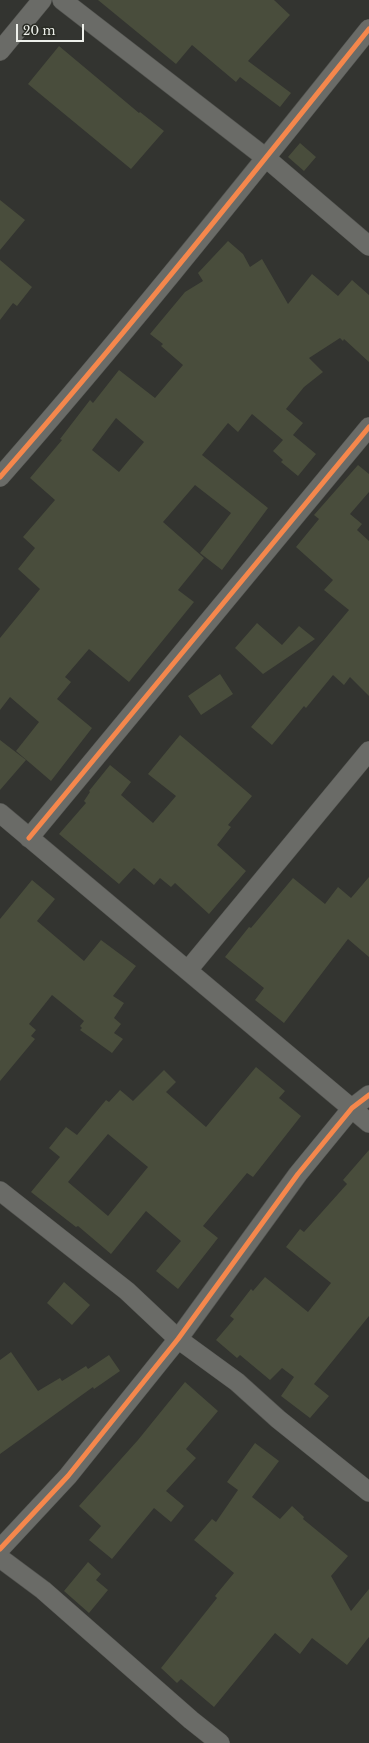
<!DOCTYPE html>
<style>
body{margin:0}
#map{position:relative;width:369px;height:1743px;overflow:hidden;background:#333430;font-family:"Libre Baskerville",serif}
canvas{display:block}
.scale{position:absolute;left:16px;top:24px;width:68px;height:18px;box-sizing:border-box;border:2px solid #eef0eb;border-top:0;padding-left:5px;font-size:12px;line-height:14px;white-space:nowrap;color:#eef0eb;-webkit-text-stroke:3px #2a2c25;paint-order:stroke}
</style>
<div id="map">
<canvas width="369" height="1743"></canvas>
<div class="scale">20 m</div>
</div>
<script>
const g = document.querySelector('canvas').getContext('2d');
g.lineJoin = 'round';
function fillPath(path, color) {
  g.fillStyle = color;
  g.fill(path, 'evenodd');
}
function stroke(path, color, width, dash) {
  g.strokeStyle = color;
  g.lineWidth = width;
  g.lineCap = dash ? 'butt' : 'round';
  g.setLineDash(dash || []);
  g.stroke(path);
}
fillPath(new Path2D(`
 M 98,0 L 274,0 L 290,15 L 248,61 L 291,93 L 280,107 L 240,77 L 236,82 L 192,45 L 176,64 Z
 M 59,46 L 139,113 L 140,112 L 164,131 L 131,169 L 28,84 Z
 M 300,143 L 316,157 L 304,171 L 288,157 Z
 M 0,200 L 25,220 L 0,250 Z
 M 228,241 L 243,254 L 250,267 L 262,259 L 288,304 L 312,274 L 338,296 L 352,280 L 369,295 L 369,362 L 344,339 L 343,341 L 340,338 L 309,358 L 323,372 L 304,387 L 286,409 L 303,423 L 293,435 L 316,454 L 298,476 L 281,462 L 283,460 L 273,451 L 283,440 L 252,414 L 238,432 L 228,423 L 202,455 L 268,508 L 222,570 L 200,553 L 231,513 L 195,485 L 163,522 L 204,558 L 178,590 L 194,602 L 129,682 L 89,649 L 65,677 L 71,682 L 57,699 L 92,728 L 51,781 L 16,751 L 39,722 L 10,697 L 0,710 L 0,638 L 40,589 L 18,569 L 35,548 L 23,537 L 55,500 L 30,478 L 62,440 L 60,439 L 90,400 L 93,403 L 119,370 L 155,398 L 183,365 L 161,346 L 163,344 L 150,334 L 185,292 L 203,281 L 198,273 ZM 116,418 L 144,442 L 119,472 L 92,450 Z
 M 0,260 L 32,287 L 17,306 L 13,303 L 0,320 Z
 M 358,465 L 369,474 L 369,492 L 350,514 L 362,524 L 357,530 L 369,541 L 369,696 L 350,677 L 344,685 L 333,675 L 306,708 L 304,706 L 272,745 L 251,727 L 349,610 L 324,590 L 333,580 L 296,547 L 319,519 L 314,515 Z
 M 257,623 L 282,645 L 299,626 L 315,639 L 263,674 L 235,648 Z
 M 220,674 L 233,694 L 201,715 L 188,696 Z
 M 180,735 L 252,796 L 228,825 L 231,827 L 217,845 L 246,871 L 209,914 L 175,883 L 171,887 L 160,878 L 154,885 L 134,868 L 119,884 L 59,834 L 86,803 L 84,801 L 90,792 L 89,791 L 110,765 L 131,782 L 121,795 L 153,823 L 176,796 L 148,774 Z
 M 0,740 L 26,760 L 0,790 Z
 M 369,877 L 369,957 L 348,939 L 284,1023 L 255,1000 L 264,988 L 225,957 L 249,927 L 251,928 L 293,878 L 325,904 L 338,887 L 351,898 Z
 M 32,880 L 55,899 L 37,921 L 84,961 L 101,940 L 136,966 L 113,996 L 124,1003 L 114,1018 L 121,1024 L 114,1033 L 123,1039 L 112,1053 L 80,1030 L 82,1028 L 80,1026 L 84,1021 L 52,995 L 29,1024 L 36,1030 L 31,1036 L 35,1039 L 0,1081 L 0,919 Z
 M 256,1067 L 285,1091 L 279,1098 L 301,1116 L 253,1177 L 247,1173 L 203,1226 L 218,1238 L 178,1289 L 156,1271 L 181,1241 L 146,1211 L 111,1254 L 78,1226 L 76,1227 L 31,1192 L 60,1157 L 49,1148 L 66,1127 L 77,1135 L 106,1100 L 109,1102 L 120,1090 L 133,1101 L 164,1070 L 176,1082 L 166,1092 L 206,1127 ZM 108,1134 L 148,1167 L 108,1216 L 68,1182 Z
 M 369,1150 L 369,1316 L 314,1384 L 329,1396 L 310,1418 L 281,1396 L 294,1377 L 282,1368 L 270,1380 L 240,1355 L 237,1358 L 216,1340 L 234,1319 L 230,1316 L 251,1289 L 253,1291 L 265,1277 L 308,1312 L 331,1283 L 286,1247 L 300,1229 L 304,1232 L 347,1184 L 343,1180 Z
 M 64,1282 L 90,1305 L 72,1325 L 47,1303 Z
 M 11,1352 L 38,1391 L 60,1378 L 62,1381 L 86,1366 L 88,1369 L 109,1355 L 120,1371 L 94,1389 L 93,1387 L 0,1454 L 0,1360 Z
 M 185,1382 L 218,1411 L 186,1449 L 196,1458 L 166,1491 L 184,1506 L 171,1522 L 154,1508 L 112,1559 L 89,1540 L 101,1526 L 79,1506 L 138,1440 Z
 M 255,1443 L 279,1461 L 252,1497 L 280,1519 L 292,1506 L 304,1517 L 303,1519 L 348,1556 L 331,1576 L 351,1611 L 369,1589 L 369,1637 L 347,1665 L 312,1638 L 300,1654 L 275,1633 L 214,1707 L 181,1679 L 177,1683 L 161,1668 L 217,1598 L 215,1596 L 234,1573 L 194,1540 L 212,1519 L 216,1522 L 238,1490 L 227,1482 Z
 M 88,1562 L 101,1574 L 96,1580 L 108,1590 L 89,1613 L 64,1591 Z`), '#494d3c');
const minor = new Path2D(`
 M 62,0 L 266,158 L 369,246
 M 0,51 L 42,0
 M 0,477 C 128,331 248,180 369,29
 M 0,813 L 369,1123
 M 29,838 L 369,427
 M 188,970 L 369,751
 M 0,1191 L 127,1291 L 178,1339 L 237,1382 L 278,1419 L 369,1492
 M 0,1549 L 68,1476 L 178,1339 L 298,1174 L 352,1108 L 369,1095
 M 0,1558 L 43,1590 L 191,1720 L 220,1743`);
stroke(minor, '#52534f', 20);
stroke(minor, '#6a6b67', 19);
stroke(new Path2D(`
 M 0,477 C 128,331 248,180 369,29
 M 29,838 L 369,427
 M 0,1549 L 68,1476 L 178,1339 L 298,1174 L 352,1108 L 369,1095`), '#f5874c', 5);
</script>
